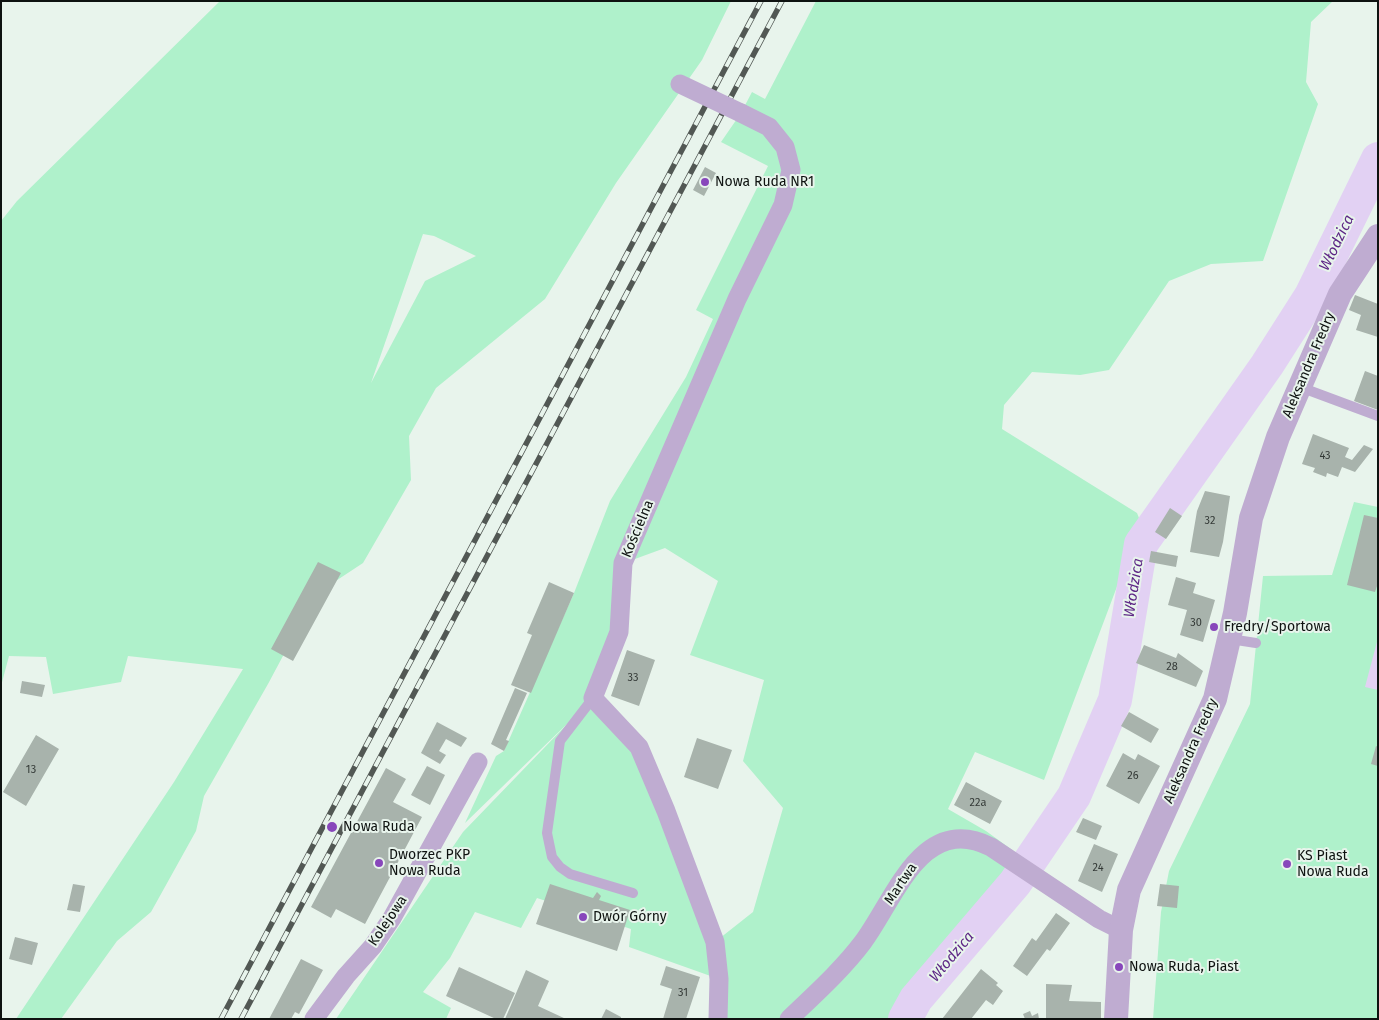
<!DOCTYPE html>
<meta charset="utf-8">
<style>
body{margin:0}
#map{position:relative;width:1379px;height:1020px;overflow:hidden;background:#e8f4ec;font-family:"Fira Sans",sans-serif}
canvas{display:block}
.frame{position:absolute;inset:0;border:2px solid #0e1210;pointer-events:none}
</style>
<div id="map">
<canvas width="1379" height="1020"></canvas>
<div class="frame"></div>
</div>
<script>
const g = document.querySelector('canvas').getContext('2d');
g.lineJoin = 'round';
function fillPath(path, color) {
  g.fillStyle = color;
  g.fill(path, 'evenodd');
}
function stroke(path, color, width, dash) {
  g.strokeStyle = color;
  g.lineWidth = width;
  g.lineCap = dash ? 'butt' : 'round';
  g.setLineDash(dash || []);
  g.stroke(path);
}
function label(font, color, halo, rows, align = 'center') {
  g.font = font + ' "Fira Sans",sans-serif';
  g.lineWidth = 4;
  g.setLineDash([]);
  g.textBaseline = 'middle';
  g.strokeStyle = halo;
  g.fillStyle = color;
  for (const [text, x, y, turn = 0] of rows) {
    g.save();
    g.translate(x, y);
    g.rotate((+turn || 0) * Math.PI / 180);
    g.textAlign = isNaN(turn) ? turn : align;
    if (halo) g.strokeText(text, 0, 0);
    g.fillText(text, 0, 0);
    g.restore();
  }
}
fillPath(new Path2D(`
 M 220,1 L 731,1 L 702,60 L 616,183 L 545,299 L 436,388 L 409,436 L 411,480 L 363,563 L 316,594 L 268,684 L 204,796 L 196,831 L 151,912 L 117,941 L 61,1019 L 16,1019 L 174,782 L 243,669 L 128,656 L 121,682 L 53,694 L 46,657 L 9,656 L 1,686 L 1,221 L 17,201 ZM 423,234 L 434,236 L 476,256 L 425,281 L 371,383 Z
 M 816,1 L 1333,1 L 1311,22 L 1306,82 L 1318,104 L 1263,261 L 1211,264 L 1169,281 L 1109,370 L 1080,375 L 1032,372 L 1004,405 L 1002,429 L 1137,513 L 1141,523 L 1044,780 L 975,752 L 948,809 L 986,831 L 1026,860 L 1015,883 L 916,999 L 905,1019 L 718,1019 L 719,979 L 629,947 L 631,929 L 537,898 L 521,928 L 475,912 L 450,958 L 423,992 L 451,1008 L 446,1019 L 336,1019 L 463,832 L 572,719 L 465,823 L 496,756 L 504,751 L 574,593 L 610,501 L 686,377 L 713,319 L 696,310 L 768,166 L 721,142 L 741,113 L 752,92 L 765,99 ZM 665,548 L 718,581 L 690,655 L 764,680 L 743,761 L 783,808 L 753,912 L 715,942 L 639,747 L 593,698 L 619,632 L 624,563 Z
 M 1354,502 L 1378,507 L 1378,1019 L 1153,1019 L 1161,912 L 1169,871 L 1250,704 L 1263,576 L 1332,575 Z`), '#aff1cb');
fillPath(new Path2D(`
 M 1378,638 L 1378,690 L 1365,687 Z`), '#e2d1f3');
stroke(new Path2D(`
 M 905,1019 L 916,999 L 1015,883 L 1074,796 L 1115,700 L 1141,544 L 1267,365 L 1311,296 L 1378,159`), '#e2d1f3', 34);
fillPath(new Path2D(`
 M 705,167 L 716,173 L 704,196 L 693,190 Z
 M 1355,295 L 1378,304 L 1378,337 L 1356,330 L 1361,315 L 1349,310 Z
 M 1365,371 L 1378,376 L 1378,410 L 1354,401 Z
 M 1313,434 L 1349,448 L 1345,457 L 1352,460 L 1364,445 L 1373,449 L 1355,472 L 1342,467 L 1338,477 L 1327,473 L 1326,477 L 1313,472 L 1315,468 L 1302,464 Z
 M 1205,491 L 1230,496 L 1223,542 L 1219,557 L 1190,552 L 1197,511 Z
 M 1170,508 L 1182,516 L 1166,539 L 1155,532 Z
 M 1364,515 L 1378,518 L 1378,583 L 1375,592 L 1347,585 Z
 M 1151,551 L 1178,556 L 1176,567 L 1149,562 Z
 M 318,562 L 341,573 L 293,661 L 271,649 Z
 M 1176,577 L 1196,583 L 1193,593 L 1215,600 L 1203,642 L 1180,635 L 1187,610 L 1168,605 Z
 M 549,582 L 574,593 L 531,693 L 511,685 L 532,635 L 527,633 Z
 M 1144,645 L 1176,658 L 1178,653 L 1203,671 L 1196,687 L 1136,663 Z
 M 627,650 L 655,660 L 639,706 L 611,696 Z
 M 22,681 L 45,685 L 42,697 L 20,693 Z
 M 515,688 L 527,693 L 506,740 L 509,741 L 504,751 L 491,744 Z
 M 1129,712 L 1159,729 L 1151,743 L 1121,726 Z
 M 437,722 L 467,738 L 461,747 L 446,739 L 439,751 L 446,755 L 440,764 L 421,753 Z
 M 36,735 L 59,749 L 26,806 L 3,792 Z
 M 697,738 L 732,750 L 718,789 L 684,777 Z
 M 1376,746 L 1378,747 L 1378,766 L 1371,764 Z
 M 1123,753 L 1135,760 L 1138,754 L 1160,766 L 1139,804 L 1106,786 Z
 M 427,766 L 445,775 L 430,805 L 411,795 Z
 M 386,768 L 406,779 L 393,802 L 422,817 L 365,924 L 336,909 L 331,918 L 311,907 Z
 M 966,782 L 1002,801 L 990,824 L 954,805 Z
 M 1083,818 L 1102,826 L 1096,840 L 1076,832 Z
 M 1094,844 L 1118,854 L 1102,892 L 1078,881 Z
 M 73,884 L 85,886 L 80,912 L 67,910 Z
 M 550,884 L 593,898 L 597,892 L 601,896 L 599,900 L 630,910 L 617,951 L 536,924 Z
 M 1160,884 L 1179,886 L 1177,908 L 1157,906 Z
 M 1056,913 L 1070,923 L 1050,951 L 1047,949 L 1027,976 L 1013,966 L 1032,938 L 1036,941 Z
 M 15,937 L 38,943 L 32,965 L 9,959 Z
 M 301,959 L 323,970 L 299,1014 L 295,1012 L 291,1019 L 269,1019 Z
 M 666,966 L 700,977 L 686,1019 L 663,1019 L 672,989 L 660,985 Z
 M 459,967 L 515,993 L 503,1019 L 496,1019 L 446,996 Z
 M 981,969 L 998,983 L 996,985 L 1003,991 L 993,1005 L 986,1000 L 971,1019 L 942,1019 Z
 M 526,970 L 549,981 L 538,1006 L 566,1019 L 505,1019 Z
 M 1046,984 L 1072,985 L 1069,1001 L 1101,1002 L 1101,1019 L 1046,1019 Z
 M 606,1009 L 621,1017 L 621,1019 L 601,1019 Z
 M 1030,1011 L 1032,1016 L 1038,1013 L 1039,1019 L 1025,1019 L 1023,1014 Z`), '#a8b3ac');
stroke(new Path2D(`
 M 1300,387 L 1378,416
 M 1230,639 L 1256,643
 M 593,698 L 560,741 L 547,833 L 552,857 L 560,867 L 570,874 L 633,893`), '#bfacd1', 10);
stroke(new Path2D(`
 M 314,1019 L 346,976 L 373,946 L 392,918 L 478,762
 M 718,1019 L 719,979 L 715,942 L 666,811 L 639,747 L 593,698 L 619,632 L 623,563 L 737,299 L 783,205 L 791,170 L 785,147 L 769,127 L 741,113
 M 789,1019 C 814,995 842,970 863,942 C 895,899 922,812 991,847 L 1099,919 L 1121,930`), '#bfacd1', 19);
stroke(new Path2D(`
 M 1116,1019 L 1121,930 L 1129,890 L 1215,699 L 1235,613 L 1251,518 L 1278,437 L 1340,294 L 1378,236`), '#bfacd1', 24);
const rail = new Path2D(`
 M 221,1019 L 761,1
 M 241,1019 L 782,1`);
stroke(rail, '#525854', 5.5);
stroke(rail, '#e8f4ec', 4, [11]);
stroke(new Path2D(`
 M 680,84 L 741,113`), '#bfacd1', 19);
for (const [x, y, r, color] of [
 [705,182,5,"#8847bb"],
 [1214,627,5,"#8847bb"],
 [332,827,6,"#8847bb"],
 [379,863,5,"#8847bb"],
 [1287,864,5,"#8847bb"],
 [583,917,5,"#8847bb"],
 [1119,967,5,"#8847bb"]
]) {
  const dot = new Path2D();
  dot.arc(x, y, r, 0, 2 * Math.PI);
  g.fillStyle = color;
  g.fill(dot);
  stroke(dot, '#e8f4ec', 2);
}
label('11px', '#343a37', null, [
 ["43",1325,456],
 ["32",1210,521],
 ["30",1196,623],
 ["28",1172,667],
 ["33",633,678],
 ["13",31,770],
 ["26",1133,776],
 ["22a",978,803],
 ["24",1098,868],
 ["31",683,993]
]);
label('14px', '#0e1210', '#e8f4ec', [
 ["Nowa Ruda NR1",715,182],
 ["Fredry/Sportowa",1224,627],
 ["Nowa Ruda",343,827],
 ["Dworzec PKP",389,855],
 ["Nowa Ruda",389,871],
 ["KS Piast",1297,856],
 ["Nowa Ruda",1297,872],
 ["Dwór Górny",593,917],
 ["Nowa Ruda, Piast",1129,967]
], 'left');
label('14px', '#0e1210', '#e8f4ec', [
 ["Aleksandra Fredry",1309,365,-67],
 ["Kościelna",638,529,-67],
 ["Aleksandra Fredry",1191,751,-66],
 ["Martwa",901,884,-56],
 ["Kolejowa",388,921,-56]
]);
label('italic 15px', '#5e2786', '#e8f4ec', [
 ["Włodzica",1337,243,-64],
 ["Włodzica",1134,588,-81],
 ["Włodzica",952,957,-50]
]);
</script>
